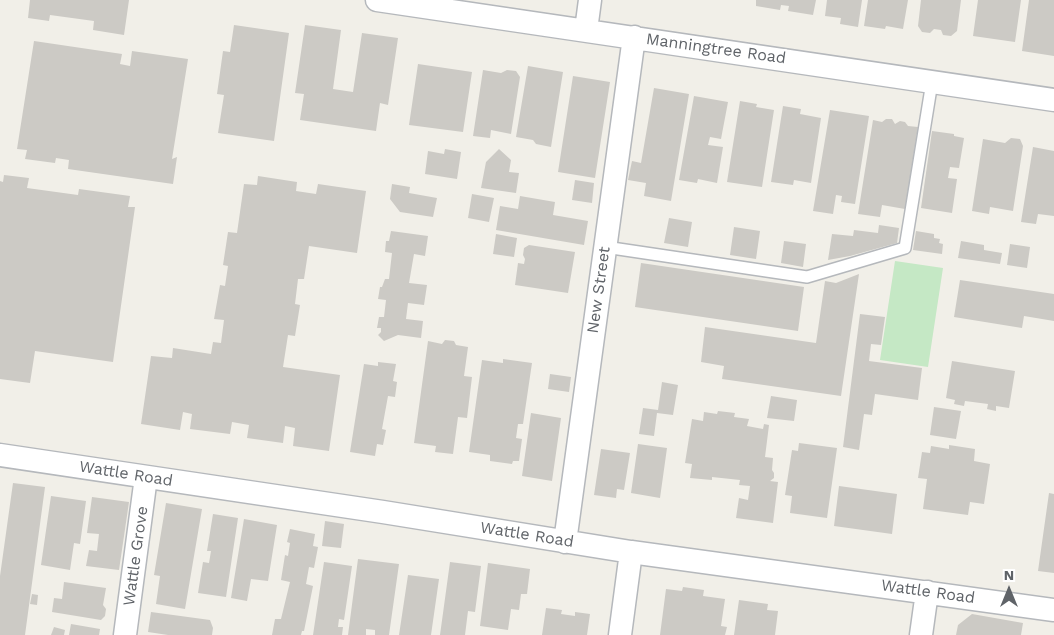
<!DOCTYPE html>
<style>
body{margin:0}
#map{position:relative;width:1054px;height:635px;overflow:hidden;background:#f1efe8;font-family:"Work Sans",sans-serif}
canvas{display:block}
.north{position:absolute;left:984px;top:565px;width:50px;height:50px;-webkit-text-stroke:4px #fff;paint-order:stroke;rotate:0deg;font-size:14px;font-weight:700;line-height:20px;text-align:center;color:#5f6368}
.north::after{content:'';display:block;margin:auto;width:18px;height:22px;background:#5f6368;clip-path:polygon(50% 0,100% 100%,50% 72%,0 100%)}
</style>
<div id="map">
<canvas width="1054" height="635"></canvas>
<div class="north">N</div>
</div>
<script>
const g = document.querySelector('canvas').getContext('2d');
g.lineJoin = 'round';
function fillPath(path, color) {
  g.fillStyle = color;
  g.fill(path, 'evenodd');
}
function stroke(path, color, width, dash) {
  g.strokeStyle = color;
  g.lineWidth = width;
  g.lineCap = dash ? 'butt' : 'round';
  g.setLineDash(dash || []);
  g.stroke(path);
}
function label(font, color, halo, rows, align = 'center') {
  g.font = font + ' "Work Sans",sans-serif';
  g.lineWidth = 5;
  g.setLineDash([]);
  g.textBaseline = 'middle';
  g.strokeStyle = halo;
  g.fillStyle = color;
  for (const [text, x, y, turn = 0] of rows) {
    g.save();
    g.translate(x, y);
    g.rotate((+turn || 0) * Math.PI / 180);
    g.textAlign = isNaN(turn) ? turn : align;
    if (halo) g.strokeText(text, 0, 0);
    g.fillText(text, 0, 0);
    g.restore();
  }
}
fillPath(new Path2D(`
 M 895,261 L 943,268 L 928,367 L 880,360 Z`), '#c5e8c5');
fillPath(new Path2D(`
 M 30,0 L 129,0 L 124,35 L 93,30 L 94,21 L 50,15 L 49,21 L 28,18 Z
 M 756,0 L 816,0 L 813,15 L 788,11 L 789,6 L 781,5 L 780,10 L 756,6 Z
 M 827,0 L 862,0 L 858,27 L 840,24 L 841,18 L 825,16 Z
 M 868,0 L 908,0 L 903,29 L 886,26 L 885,29 L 864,26 Z
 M 921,0 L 961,0 L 957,31 L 951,36 L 943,35 L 941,30 L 934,29 L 930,33 L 922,32 L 918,26 Z
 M 978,0 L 1021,0 L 1015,42 L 973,36 Z
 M 1029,0 L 1054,0 L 1054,56 L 1022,51 Z
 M 234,25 L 289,33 L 274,141 L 218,133 L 224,95 L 217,94 L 223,51 L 230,52 Z
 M 305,25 L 341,30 L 333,89 L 353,92 L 362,33 L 398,38 L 388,105 L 380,103 L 376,131 L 300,120 L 304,94 L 295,93 Z
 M 34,41 L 122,54 L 120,64 L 130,66 L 132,51 L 188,59 L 172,159 L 177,157 L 173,184 L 68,169 L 69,160 L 56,158 L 55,163 L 25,159 L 27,150 L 17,149 Z
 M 418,64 L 472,72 L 463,132 L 409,125 Z
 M 528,66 L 563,72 L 551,147 L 536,144 L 533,140 L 516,137 Z
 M 483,70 L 501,73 L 507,70 L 516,71 L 520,77 L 511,134 L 491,130 L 490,138 L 473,136 Z
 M 573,76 L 610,82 L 595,178 L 558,172 Z
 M 654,88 L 689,94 L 671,201 L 644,196 L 646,183 L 628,180 L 632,161 L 641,163 Z
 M 694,96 L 728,102 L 721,139 L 710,137 L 708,145 L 723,147 L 717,183 L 698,179 L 697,183 L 679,180 Z
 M 740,101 L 757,104 L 756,107 L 774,110 L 762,187 L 727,182 Z
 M 783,106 L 801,109 L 800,114 L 821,118 L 811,183 L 794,180 L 793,185 L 771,182 Z
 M 830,110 L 869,116 L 855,204 L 841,202 L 842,196 L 836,195 L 833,214 L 813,211 Z
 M 886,119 L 892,119 L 895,124 L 900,121 L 905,122 L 908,126 L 918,127 L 905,209 L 882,205 L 880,217 L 858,214 L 873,120 L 882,122 Z
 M 932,131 L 954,134 L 954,136 L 964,138 L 959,168 L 950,167 L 948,178 L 957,179 L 952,213 L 921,208 Z
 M 1011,138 L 1020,139 L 1023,146 L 1013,211 L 990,207 L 989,214 L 972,211 L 983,139 L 1005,143 Z
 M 1033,147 L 1054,151 L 1054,216 L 1038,214 L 1036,224 L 1021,222 Z
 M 445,149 L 461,152 L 457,179 L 425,174 L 428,151 L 444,154 Z
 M 499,149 L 511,160 L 509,172 L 519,173 L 516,193 L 481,188 L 486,162 Z
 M 4,175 L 29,178 L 27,188 L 78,195 L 79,189 L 130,196 L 128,207 L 135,207 L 113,362 L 35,351 L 30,383 L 0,379 L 0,181 L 3,182 Z
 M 258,176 L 297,182 L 296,191 L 316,194 L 318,184 L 366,191 L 357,253 L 309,246 L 304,279 L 298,279 L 295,304 L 300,305 L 295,336 L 288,335 L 283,367 L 340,375 L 329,451 L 293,446 L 295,428 L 285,426 L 283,443 L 247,438 L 249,425 L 232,422 L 230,434 L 190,429 L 192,414 L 183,412 L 180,430 L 141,424 L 151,356 L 172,358 L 173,348 L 211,354 L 213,342 L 221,343 L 224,320 L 214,319 L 220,285 L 225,286 L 228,266 L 223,265 L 228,232 L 237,233 L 244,184 L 257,185 Z
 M 575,180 L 594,183 L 592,203 L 572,200 Z
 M 392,184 L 410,187 L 409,193 L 437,198 L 433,217 L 400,212 L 390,199 Z
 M 472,194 L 494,198 L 489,222 L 468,218 Z
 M 520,196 L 555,202 L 553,215 L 588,221 L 584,245 L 496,230 L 500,206 L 518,209 Z
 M 669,218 L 692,222 L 688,247 L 664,243 Z
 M 879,225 L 899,228 L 897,243 L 850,256 L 828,260 L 832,234 L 853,236 L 854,230 L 878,233 Z
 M 734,227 L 760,231 L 756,259 L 730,255 Z
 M 391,231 L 428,236 L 425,256 L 414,254 L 409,283 L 427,285 L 424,305 L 408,303 L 406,319 L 423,321 L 421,338 L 398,335 L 384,341 L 378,335 L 381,332 L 381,328 L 377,328 L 379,317 L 384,317 L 386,300 L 378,299 L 380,287 L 382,287 L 385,279 L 389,279 L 392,253 L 385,252 L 386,241 L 389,241 Z
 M 916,231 L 934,234 L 934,238 L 940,239 L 939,243 L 943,244 L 942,254 L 913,250 Z
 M 496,234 L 517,238 L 514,257 L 493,254 Z
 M 784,241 L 806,244 L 803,267 L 781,263 Z
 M 961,241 L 984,245 L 984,250 L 1002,253 L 1000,264 L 958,258 Z
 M 1010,244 L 1030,247 L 1027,268 L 1007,265 Z
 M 529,245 L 575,252 L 568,293 L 515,285 L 518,263 L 524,264 L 525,259 L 523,255 L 524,248 Z
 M 641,263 L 804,287 L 798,331 L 635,307 Z
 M 859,274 L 841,396 L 722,379 L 724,366 L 701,362 L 705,327 L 816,343 L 825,281 L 836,283 Z
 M 960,280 L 1054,294 L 1054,321 L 1024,316 L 1022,328 L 954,317 Z
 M 860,314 L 885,317 L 881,345 L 871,344 L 869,361 L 922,368 L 918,400 L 875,394 L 872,415 L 864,414 L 859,450 L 843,447 Z
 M 445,340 L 454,341 L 456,345 L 468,347 L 464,376 L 472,377 L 467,418 L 458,417 L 453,454 L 435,452 L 436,446 L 414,443 L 428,341 L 442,344 Z
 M 503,359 L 532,363 L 523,424 L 518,424 L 516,438 L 522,439 L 519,461 L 513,461 L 512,464 L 490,461 L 490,455 L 469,452 L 482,360 L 503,363 Z
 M 952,361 L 1015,371 L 1009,408 L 996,406 L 996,411 L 987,409 L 988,404 L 965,401 L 964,406 L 954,404 L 955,400 L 946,398 Z
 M 378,362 L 396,364 L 393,381 L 397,382 L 395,397 L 388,396 L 382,429 L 386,430 L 383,445 L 377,444 L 375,456 L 350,452 L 364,364 L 378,366 Z
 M 550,374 L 571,377 L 569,392 L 548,389 Z
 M 662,382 L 678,385 L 673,415 L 657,413 L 654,436 L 639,434 L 643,408 L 658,410 Z
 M 771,396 L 797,400 L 794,421 L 767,418 Z
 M 934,407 L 961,411 L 956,439 L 930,435 Z
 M 718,411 L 735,413 L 734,417 L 749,419 L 747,426 L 763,429 L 764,424 L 769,425 L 765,457 L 773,458 L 772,470 L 774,473 L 774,478 L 770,481 L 778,482 L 773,523 L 736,518 L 739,498 L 748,500 L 750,486 L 739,485 L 740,480 L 712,477 L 712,480 L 690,478 L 692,464 L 685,463 L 692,419 L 703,421 L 704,412 L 717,414 Z
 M 531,413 L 561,418 L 552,481 L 522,476 Z
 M 799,443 L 837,448 L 827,518 L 790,513 L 792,496 L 785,495 L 792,450 L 798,451 Z
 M 638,444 L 667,448 L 660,498 L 631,493 Z
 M 949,445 L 975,449 L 974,461 L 990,464 L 984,504 L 970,502 L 968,515 L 923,509 L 927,479 L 918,478 L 922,452 L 930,453 L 931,446 L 949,449 Z
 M 601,449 L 630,453 L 624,490 L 617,489 L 616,498 L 594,495 Z
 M 13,483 L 45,487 L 25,635 L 0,635 L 0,576 Z
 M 839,486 L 897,494 L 892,534 L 834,526 Z
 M 1049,493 L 1054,494 L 1054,573 L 1038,571 Z
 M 51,496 L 86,501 L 80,544 L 74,543 L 70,570 L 41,565 Z
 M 92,497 L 129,502 L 119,570 L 86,566 L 89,550 L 97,551 L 99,534 L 87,533 Z
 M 166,503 L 202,509 L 185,609 L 156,604 L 160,576 L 154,575 Z
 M 213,514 L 238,518 L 226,597 L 198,593 L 203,562 L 209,563 L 211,551 L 207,551 Z
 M 244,519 L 277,525 L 268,581 L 251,579 L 247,601 L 231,598 Z
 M 325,521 L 344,524 L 341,548 L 322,546 Z
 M 290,529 L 315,534 L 313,546 L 318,547 L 314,568 L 309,567 L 306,584 L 313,586 L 304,631 L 302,631 L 301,635 L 272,635 L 275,619 L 281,619 L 290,582 L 281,580 L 285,555 L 288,556 L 290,543 L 287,542 Z
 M 358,559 L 399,564 L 389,635 L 375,635 L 375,630 L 366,629 L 366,635 L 348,635 Z
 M 324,562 L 352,566 L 344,620 L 339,619 L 338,627 L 343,627 L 342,635 L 313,635 Z
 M 450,562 L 481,566 L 475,612 L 468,611 L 465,635 L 440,635 Z
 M 488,563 L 530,569 L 527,594 L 521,594 L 519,610 L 511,609 L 508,630 L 480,626 Z
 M 408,575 L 439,579 L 431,635 L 399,635 Z
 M 64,582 L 106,588 L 103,605 L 106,609 L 105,616 L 101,620 L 52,612 L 54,598 L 62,599 Z
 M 683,587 L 704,590 L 703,596 L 725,599 L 721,626 L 727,627 L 725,635 L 660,635 L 666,589 L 682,591 Z
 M 32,594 L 38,595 L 37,605 L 30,604 Z
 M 739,600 L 768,604 L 767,610 L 778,611 L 775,635 L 734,635 Z
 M 546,608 L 562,610 L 561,614 L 575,616 L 575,612 L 590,614 L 587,635 L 542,635 Z
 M 151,612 L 210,620 L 213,628 L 212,635 L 168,635 L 148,632 Z
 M 972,614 L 1023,623 L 1021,635 L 956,635 L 958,625 Z
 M 71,624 L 100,629 L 99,635 L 69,635 Z
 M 54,627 L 65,630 L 64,635 L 51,635 Z`), '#cccac5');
const lane = new Path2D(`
 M 605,247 L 807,277 L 905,248 L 932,82`);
const street = new Path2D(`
 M 377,0 L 1054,100
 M 586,30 L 590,0
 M 0,455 L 383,512 L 631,552 L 1054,610
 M 565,542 L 634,37
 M 125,635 L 146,477
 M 620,635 L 631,552
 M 921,635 L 927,592`);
stroke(lane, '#b5b8bc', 14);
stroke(street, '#b5b8bc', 25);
stroke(lane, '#fff', 11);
stroke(street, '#fff', 22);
label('16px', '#5f6368', '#fff', [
 ["Manningtree Road",716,49,8],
 ["New Street",599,290,-82],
 ["Wattle Road",126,474,9],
 ["Wattle Road",527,535,9],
 ["Wattle Grove",136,556,-82],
 ["Wattle Road",928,592,8]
]);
</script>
